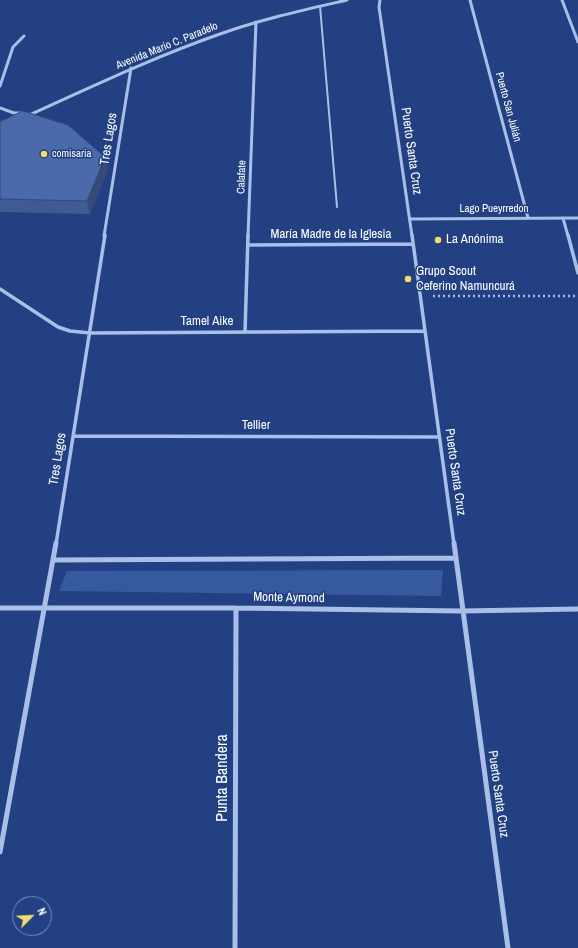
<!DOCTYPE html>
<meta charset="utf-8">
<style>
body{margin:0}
#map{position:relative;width:578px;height:948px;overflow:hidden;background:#234182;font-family:"Archivo Narrow",sans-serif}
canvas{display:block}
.north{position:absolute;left:12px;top:896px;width:40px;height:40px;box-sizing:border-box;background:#234182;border:1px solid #7b8db4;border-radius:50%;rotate:66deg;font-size:11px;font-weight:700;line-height:16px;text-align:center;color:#fff}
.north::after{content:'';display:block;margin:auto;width:14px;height:18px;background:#f2dc6d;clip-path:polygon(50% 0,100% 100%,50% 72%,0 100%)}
</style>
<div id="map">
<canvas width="578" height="948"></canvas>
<div class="north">N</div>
</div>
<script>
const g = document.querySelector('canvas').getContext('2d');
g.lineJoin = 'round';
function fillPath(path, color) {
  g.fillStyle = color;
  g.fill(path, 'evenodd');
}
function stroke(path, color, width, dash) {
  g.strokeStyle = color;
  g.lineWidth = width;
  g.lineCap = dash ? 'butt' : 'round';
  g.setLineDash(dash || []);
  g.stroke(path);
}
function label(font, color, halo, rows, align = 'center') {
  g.font = font + ' "Archivo Narrow",sans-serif';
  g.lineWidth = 3;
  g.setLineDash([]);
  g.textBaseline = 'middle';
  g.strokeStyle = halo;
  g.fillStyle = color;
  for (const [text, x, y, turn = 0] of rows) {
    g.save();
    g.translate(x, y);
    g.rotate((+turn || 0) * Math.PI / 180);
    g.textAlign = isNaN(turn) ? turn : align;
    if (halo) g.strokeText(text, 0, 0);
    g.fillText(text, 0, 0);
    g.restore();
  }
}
fillPath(new Path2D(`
 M 443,570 L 441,596 L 59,591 L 67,571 Z`), '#3759a0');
stroke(new Path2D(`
 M 433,296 L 578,296`), '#aabfe7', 2.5, [2, 3]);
stroke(new Path2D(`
 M 320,6 L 337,207`), '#aabfe7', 2);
stroke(new Path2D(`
 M 380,0 L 379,7 L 412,236
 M 470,0 L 528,218
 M 562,0 L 578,42
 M 0,86 L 13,47 L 24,36
 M 0,108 L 14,113 L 23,113
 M 27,116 C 91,87 154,57 220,34 C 262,19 304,10 347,0
 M 563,218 L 568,236
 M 410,219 L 578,218
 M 104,236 L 131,68
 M 248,236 L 256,22`), '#aabfe7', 3);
stroke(new Path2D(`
 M 412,235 L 454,544
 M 568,235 L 578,273
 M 248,245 L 413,244
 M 0,289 L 58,327 L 70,331 L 90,333 L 425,331
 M 245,332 L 248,235
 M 73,436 L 439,437
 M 56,544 L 105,235`), '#aabfe7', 3.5);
stroke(new Path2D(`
 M 454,543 L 508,948
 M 53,560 L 455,558
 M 0,608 L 236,608 L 462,611 L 578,609
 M 0,852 L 56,543
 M 235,948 L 236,608`), '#aabfe7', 5);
fillPath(new Path2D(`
 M 0,122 L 105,157 L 108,170 L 90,214 L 0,212 Z`), '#405b93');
fillPath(new Path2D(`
 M 105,157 L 108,170 L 90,214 L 87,201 Z`), '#344a78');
const building = new Path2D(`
 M 23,111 L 68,125 L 105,157 L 87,201 L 0,199 L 0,122 Z`);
fillPath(building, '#4b6aab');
stroke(building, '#344a78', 1);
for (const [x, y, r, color] of [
 [44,154,4,"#f2dc6d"],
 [438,240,4,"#f2dc6d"],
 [408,279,4,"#f2dc6d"]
]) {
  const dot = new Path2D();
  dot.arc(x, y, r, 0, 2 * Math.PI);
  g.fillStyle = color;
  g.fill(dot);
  stroke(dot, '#234182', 1.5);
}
label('11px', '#fff', '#234182', [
 ["Avenida Mario C. Paradelo",167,46,-22],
 ["Puerto San Julián",508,107,75],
 ["Calafate",242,177,-88],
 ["Lago Pueyrredon",494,209]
]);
label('11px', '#fff', '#234182', [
 ["comisaria",52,154]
], 'left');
label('13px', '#fff', '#234182', [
 ["Tres Lagos",109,139,-81],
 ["Puerto Santa Cruz",411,151,82],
 ["María Madre de la Iglesia",331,235],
 ["Tamel Aike",207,322],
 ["Tellier",256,426],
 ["Tres Lagos",58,459,-81],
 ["Puerto Santa Cruz",455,472,82],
 ["Monte Aymond",289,598,1],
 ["Puerto Santa Cruz",498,794,82]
]);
label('13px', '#fff', '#234182', [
 ["La Anónima",446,240],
 ["Grupo Scout",416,272],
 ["Ceferino Namuncurá",416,287]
], 'left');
label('16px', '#fff', '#234182', [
 ["Punta Bandera",223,778,-90]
]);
</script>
